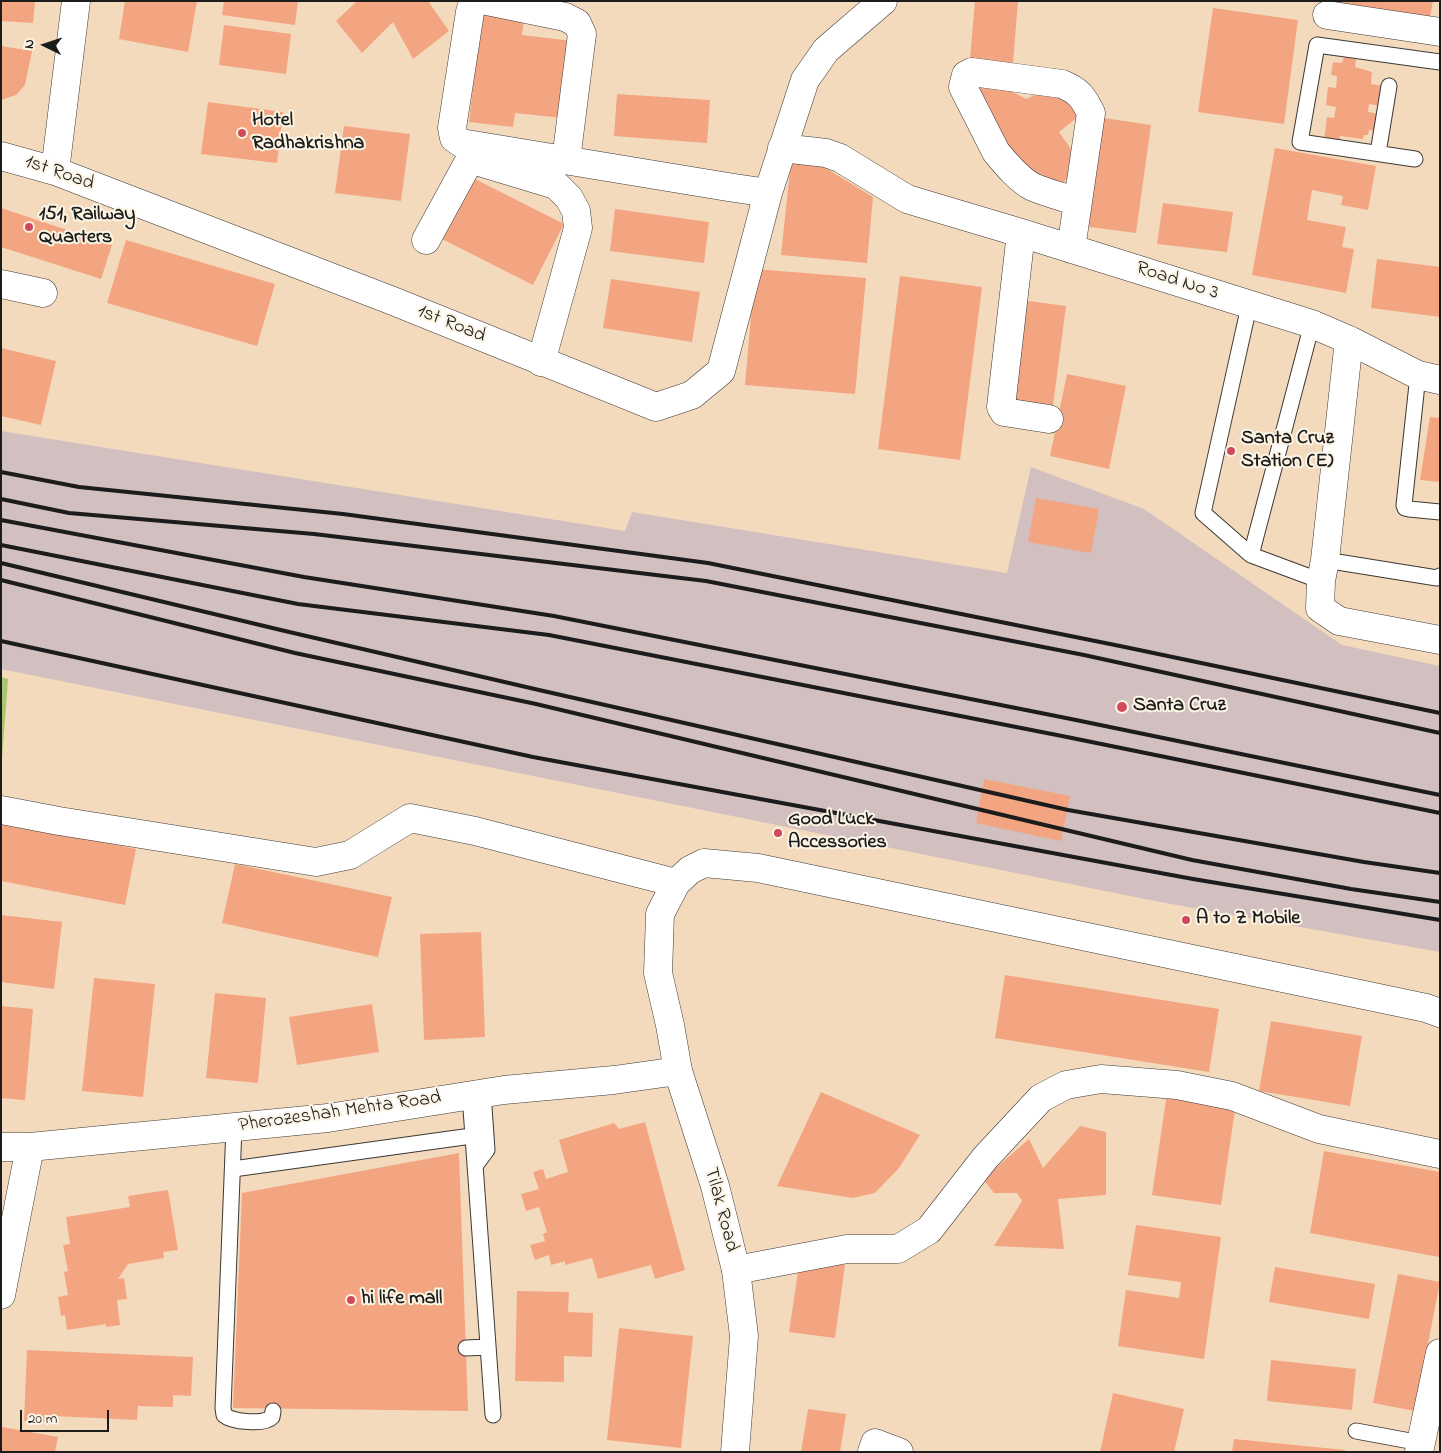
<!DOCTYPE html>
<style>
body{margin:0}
#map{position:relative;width:1441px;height:1453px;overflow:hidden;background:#f4dabc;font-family:"Indie Flower",sans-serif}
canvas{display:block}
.frame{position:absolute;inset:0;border:2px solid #1c1c1c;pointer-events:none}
.north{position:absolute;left:20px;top:20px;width:50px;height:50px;-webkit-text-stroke:4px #fcf5e5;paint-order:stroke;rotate:274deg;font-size:14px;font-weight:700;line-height:20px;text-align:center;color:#1c1c1c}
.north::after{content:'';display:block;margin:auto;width:18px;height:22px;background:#1c1c1c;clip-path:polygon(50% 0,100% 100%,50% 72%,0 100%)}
.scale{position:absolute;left:20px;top:1410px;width:89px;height:22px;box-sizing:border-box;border:2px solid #1c1c1c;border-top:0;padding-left:6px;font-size:15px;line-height:18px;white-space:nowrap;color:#1c1c1c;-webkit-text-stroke:4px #fcf5e5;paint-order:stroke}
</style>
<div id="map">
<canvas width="1441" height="1453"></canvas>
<div class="frame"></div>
<div class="north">N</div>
<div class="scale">20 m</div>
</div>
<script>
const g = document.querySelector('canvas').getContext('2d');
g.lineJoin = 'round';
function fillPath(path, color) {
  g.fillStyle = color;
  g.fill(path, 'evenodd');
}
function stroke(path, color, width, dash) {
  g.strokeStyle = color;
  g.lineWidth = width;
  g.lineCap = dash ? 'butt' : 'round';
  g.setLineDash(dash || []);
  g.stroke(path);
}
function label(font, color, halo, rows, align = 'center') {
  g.font = font + ' "Indie Flower",sans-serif';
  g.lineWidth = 4;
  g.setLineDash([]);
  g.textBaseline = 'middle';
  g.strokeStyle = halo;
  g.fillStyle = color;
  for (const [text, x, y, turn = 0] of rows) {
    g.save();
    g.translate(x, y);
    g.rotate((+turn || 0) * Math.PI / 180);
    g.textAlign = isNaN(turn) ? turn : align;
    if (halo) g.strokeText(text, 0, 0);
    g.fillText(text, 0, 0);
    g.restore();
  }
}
fillPath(new Path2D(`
 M 1,431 L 625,531 L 632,512 L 1007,573 L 1031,467 L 1144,509 L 1342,645 L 1440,666 L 1440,952 L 1160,902 L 1,669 Z`), '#d2bfbf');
fillPath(new Path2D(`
 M 1,677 L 8,679 L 2,759 L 1,758 Z`), '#a6c66f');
fillPath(new Path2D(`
 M 1,1 L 35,1 L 33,23 L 1,21 Z
 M 125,1 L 197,1 L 188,52 L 119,39 Z
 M 224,1 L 298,1 L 295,25 L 222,15 Z
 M 357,1 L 428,1 L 449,31 L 413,59 L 393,22 L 362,53 L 336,21 Z
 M 975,1 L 1018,1 L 1013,63 L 970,59 Z
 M 1338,1 L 1433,1 L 1430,18 L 1338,3 Z
 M 1213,8 L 1298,20 L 1284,124 L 1198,112 Z
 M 482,9 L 524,20 L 522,35 L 572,41 L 563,118 L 515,113 L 513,127 L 469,122 Z
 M 224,25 L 291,34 L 286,74 L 219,65 Z
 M 1,46 L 32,51 L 25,85 L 16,95 L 1,100 Z
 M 1344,57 L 1356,59 L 1355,67 L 1372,72 L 1371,84 L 1383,86 L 1381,106 L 1369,104 L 1368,112 L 1380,114 L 1377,131 L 1369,130 L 1368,135 L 1364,135 L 1363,139 L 1340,136 L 1339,142 L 1324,140 L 1327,117 L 1334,118 L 1336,107 L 1326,105 L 1328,87 L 1336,88 L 1337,76 L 1331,75 L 1333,62 L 1342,63 Z
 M 983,79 L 996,83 L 1026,99 L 1055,86 L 1079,116 L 1059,132 L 1080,162 L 1058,189 L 1026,170 L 999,140 L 971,91 Z
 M 617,94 L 710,100 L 707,143 L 614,136 Z
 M 208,102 L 283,112 L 277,163 L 201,154 Z
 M 1097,117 L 1151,125 L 1136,233 L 1082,226 Z
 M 344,126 L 410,134 L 401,201 L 335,193 Z
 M 1275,148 L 1376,166 L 1368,210 L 1341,205 L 1343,196 L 1312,190 L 1307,220 L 1346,227 L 1342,247 L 1354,249 L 1346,293 L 1252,275 Z
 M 791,161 L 819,164 L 873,197 L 867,263 L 781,255 Z
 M 473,178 L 564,224 L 533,285 L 442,239 Z
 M 1163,203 L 1233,212 L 1227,252 L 1157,244 Z
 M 1,208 L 112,245 L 101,279 L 1,247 Z
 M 615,209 L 709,222 L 704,263 L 610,251 Z
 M 126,240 L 275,284 L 257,346 L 107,303 Z
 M 1377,259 L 1440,267 L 1440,317 L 1371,308 Z
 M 755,269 L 866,278 L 855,394 L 745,385 Z
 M 900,276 L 982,287 L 960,460 L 878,449 Z
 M 611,279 L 700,292 L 692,342 L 603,328 Z
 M 1021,300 L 1066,306 L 1052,413 L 1006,406 Z
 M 1,348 L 56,361 L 41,425 L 1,416 Z
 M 1067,374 L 1126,386 L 1109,469 L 1050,456 Z
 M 1430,417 L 1440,418 L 1440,482 L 1420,480 Z
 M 1036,498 L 1099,509 L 1091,553 L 1028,542 Z
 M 984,779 L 1070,796 L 1061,841 L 976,823 Z
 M 1,821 L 136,849 L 125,905 L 1,881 Z
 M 235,864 L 392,897 L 378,957 L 222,923 Z
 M 1,915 L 62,922 L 54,989 L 1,982 Z
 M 481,932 L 485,1037 L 424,1040 L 420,934 Z
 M 1005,975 L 1219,1009 L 1209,1072 L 995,1038 Z
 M 94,978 L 155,984 L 143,1097 L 82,1091 Z
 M 215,993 L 266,998 L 258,1083 L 206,1078 Z
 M 372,1004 L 379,1052 L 297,1065 L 289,1017 Z
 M 1,1006 L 33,1009 L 25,1100 L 1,1098 Z
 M 1271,1021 L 1362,1036 L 1350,1106 L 1259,1091 Z
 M 821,1092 L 920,1135 L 899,1168 L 875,1193 L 853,1198 L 777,1186 Z
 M 1167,1093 L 1236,1103 L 1221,1205 L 1152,1195 Z
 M 645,1122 L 685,1270 L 655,1279 L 651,1265 L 598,1279 L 592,1258 L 565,1265 L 565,1261 L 551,1265 L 549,1255 L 535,1260 L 530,1245 L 545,1241 L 543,1234 L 547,1232 L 539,1207 L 526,1211 L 521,1194 L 539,1189 L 533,1172 L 543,1169 L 546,1179 L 568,1172 L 559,1140 L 614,1123 L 619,1129 Z
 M 1080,1126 L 1106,1132 L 1106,1195 L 1058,1199 L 1064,1249 L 994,1246 L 1022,1201 L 1017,1193 L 994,1193 L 983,1179 L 1029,1139 L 1043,1168 Z
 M 1324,1151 L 1440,1172 L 1439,1257 L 1310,1233 Z
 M 459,1153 L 468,1411 L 233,1408 L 242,1193 Z
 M 168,1190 L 178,1250 L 163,1252 L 164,1258 L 128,1264 L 118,1279 L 124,1278 L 127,1299 L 117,1300 L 120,1325 L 106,1327 L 106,1324 L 67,1330 L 65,1315 L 61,1316 L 58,1297 L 68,1295 L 64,1272 L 68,1271 L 63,1245 L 70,1244 L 66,1217 L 130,1207 L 128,1196 Z
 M 1136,1225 L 1221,1237 L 1204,1359 L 1118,1346 L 1126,1290 L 1179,1298 L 1181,1282 L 1128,1275 Z
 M 800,1259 L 845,1265 L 835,1338 L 789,1332 Z
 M 1275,1267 L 1375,1284 L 1369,1319 L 1269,1302 Z
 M 1398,1274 L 1440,1282 L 1415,1411 L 1373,1403 Z
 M 517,1291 L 569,1292 L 568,1312 L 593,1313 L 592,1357 L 564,1356 L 564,1382 L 515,1381 Z
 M 619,1328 L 693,1336 L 681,1448 L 607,1440 Z
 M 27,1350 L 193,1357 L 191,1396 L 173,1395 L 173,1407 L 138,1406 L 137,1420 L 54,1416 L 53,1422 L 24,1421 Z
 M 1271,1360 L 1356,1369 L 1352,1410 L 1267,1401 Z
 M 1113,1393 L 1184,1409 L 1174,1452 L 1100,1452 Z
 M 808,1409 L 846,1414 L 840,1452 L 801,1452 Z
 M 2,1427 L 58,1437 L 55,1452 L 1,1452 Z
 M 1234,1439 L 1345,1450 L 1345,1452 L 1232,1452 Z`), '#f3a582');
const service = new Path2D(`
 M 1378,153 L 1389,86
 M 1415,159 L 1300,142 L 1317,45 L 1440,62
 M 1249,306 L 1203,513 L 1251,555
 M 1312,324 L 1251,555 L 1321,581
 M 1418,375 L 1404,505 L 1405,508 L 1409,509 L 1440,512
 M 1325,560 L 1437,578 L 1440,576
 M 470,1095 L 493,1415
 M 234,1127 L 223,1408 L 224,1415 C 232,1422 265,1425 272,1417 L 273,1411
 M 475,1166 L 487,1150 L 483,1093
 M 233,1169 L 486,1134
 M 466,1348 L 488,1347
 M 1356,1431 L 1421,1443`);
const minor = new Path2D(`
 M 477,1 L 472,6 L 470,12 L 452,128 L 454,138 L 461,143 L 728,187 L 768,193
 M 487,1 L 565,17 L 577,23 L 582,34 L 566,160
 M 1327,15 L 1440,32
 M 782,148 L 826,153 L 840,158 L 907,199 L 1021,233 L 1312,324 L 1349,340 L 1418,375 L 1440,380
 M 1,156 L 55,171 L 393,301 L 656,407 L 692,395 L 721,371 L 768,193 L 805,80 L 826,50 L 883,1
 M 55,171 L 76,1
 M 1021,233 L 1001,407 L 1004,412 L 1049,419
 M 426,240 L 468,163 L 473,160 L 556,185 L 569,198 L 576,211 L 578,228 L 541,362
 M 1071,249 L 1091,113 C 1083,97 1079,91 1062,84 L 972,72 L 966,75 L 963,87 L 996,152 C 1006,164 1019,180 1033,187 C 1047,193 1063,197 1078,202
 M 1,284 L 43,293
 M 1349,340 L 1325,560 L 1321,581 L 1320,608 L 1339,621 L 1440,640
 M 1,810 L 59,821 L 316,862 L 350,855 L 410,818 L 475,831 L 676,883
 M 1,1147 L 30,1147 L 328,1118 L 504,1090 L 614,1080 L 678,1071
 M 736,1270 L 847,1249 L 898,1249 L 929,1230 L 985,1158 L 1041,1098 L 1066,1085 L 1101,1079 L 1177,1085 L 1232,1096 L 1319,1129 L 1440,1154
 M 1,1295 L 30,1147
 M 872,1452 L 875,1443 L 899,1452`);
const tertiary = new Path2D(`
 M 735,1452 L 744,1336 L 736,1270 L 715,1186 L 678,1071 L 670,1025 L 658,973 L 660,914 L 676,883 L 690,870 L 704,863 L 758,868 L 1426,1008 L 1440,1013
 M 1419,1452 L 1440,1353`);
stroke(service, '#3c3834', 17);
stroke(minor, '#3c3834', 29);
stroke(tertiary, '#3c3834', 29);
stroke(service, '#fff', 15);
stroke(minor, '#fff', 28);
stroke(tertiary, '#fff', 28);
stroke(new Path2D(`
 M 1,472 L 79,487 L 343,514 L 708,563 L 1120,646 L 1440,713
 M 1,499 L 69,513 L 314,534 L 706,581 L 1084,655 L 1440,733
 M 1,520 L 304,577 L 554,616 L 1071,719 L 1440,795
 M 1,545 L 298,604 L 549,635 L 1067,737 L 1440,813
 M 1,563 L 285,631 L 539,690 L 1068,810 L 1364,862 L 1440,873
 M 1,580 L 295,653 L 536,704 L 1192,860 L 1351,889 L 1440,902
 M 1,641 L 533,757 L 1193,879 L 1440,920`), '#1c1c1c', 4);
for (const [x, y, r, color] of [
 [242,133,5,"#d1495b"],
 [29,227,5,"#d1495b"],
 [1231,451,5,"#d1495b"],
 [1122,707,6,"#d1495b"],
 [778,833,5,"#d1495b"],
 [1186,920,5,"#d1495b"],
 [351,1300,5,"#d1495b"]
]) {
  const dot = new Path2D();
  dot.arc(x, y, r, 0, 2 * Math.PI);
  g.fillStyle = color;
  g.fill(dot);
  stroke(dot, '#fcf5e5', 2);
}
label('bold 20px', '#1c1c1c', '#fcf5e5', [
 ["Hotel",252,122],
 ["Radhakrishna",252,145],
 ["151, Railway",39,216],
 ["Quarters",39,239],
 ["Santa Cruz",1241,440],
 ["Station (E)",1241,463],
 ["Santa Cruz",1133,707],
 ["Good Luck",788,821],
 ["Accessories",788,844],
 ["A to Z Mobile",1196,920],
 ["hi life mall",361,1300]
], 'left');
label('20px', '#1c1c1c', '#fcf5e5', [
 ["1st Road",59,174,19],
 ["Road No 3",1177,282,18],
 ["1st Road",451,325,22],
 ["Pherozeshah Mehta Road",340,1113,-8],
 ["Tilak Road",720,1210,75]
]);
</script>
